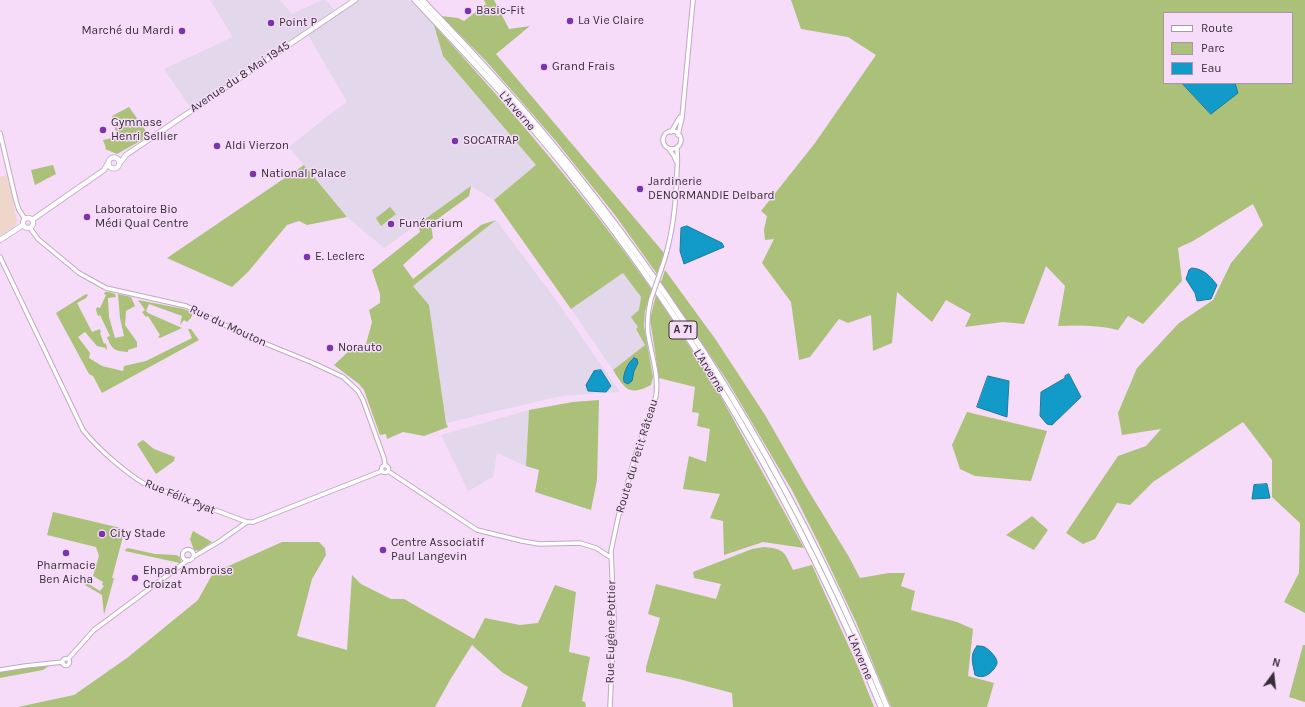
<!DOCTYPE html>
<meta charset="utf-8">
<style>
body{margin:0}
#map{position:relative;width:1305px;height:707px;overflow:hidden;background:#f6dcf8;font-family:Karla,sans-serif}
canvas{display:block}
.legend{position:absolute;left:1163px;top:12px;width:130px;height:72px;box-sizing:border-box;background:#f6dcf8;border:1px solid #aa96ac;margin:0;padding:5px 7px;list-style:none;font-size:12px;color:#382e39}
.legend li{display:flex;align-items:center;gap:8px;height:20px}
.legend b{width:20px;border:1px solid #aa96ac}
.north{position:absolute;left:1253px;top:655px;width:40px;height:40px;-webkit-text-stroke:3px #f6dcf8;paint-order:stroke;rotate:15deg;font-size:11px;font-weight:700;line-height:16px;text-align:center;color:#382e39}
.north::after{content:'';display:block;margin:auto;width:14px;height:18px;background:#382e39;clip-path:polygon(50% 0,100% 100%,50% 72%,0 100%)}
</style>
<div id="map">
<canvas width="1305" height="707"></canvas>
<ul class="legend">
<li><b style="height:5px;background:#fff"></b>Route</li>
<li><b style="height:11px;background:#abc078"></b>Parc</li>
<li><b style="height:11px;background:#129ac9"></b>Eau</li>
</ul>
<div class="north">N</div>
</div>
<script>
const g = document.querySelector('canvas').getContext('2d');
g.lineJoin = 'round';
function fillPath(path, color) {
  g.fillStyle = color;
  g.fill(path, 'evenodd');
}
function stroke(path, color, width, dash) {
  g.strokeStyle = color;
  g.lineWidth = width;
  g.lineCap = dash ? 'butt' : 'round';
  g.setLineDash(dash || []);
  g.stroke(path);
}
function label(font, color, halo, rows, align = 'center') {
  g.font = font + ' Karla,sans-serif';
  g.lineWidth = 3;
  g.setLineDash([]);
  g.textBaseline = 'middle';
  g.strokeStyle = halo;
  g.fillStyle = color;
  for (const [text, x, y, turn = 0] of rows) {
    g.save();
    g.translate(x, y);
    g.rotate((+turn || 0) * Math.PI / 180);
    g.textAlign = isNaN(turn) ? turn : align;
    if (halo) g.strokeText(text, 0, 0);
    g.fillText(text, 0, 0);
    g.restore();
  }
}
fillPath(new Path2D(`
 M 210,0 L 280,0 L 292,14 L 322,0 L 326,0 L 334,10 L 269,56 L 190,107 L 164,69 L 233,37 Z
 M 358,0 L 409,0 L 434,25 L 443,56 L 537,165 L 494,200 L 471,186 L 384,248 L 347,217 L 289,147 L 325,118 L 347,102 L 308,35 Z
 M 496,220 L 558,303 L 620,392 L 571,395 L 552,398 L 446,423 L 429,305 L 413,286 Z
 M 623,273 L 641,297 L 638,327 L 636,330 L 645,345 L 613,370 L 571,309 Z
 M 529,410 L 526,466 L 497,453 L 493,477 L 468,491 L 441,435 Z`), '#e2d7eb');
fillPath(new Path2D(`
 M 7,175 L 17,220 L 16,225 L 0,236 L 0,177 Z`), '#eed6cb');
fillPath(new Path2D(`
 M 484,0 L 494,0 L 509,29 L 530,26 L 496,54 L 664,253 L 657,274 L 615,215 L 555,140 L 486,61 L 441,16 L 458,18 L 464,21 L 486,4 Z
 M 791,0 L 1305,0 L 1305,613 L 1284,602 L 1299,573 L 1300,523 L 1272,497 L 1272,460 L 1243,422 L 1153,482 L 1130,505 L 1117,503 L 1095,539 L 1083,544 L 1066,533 L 1118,456 L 1146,446 L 1161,429 L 1122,435 L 1118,413 L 1137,368 L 1179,323 L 1213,300 L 1231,263 L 1263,225 L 1253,204 L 1193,241 L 1178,248 L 1182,281 L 1143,324 L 1128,316 L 1118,330 C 1098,325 1078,325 1058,326 L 1065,286 L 1046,266 L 1024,324 L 1003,322 L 965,327 L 971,314 L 946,300 L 932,322 L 897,292 L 892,343 L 873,351 L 871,315 L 848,323 L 839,319 L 810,357 L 799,360 L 791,302 L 762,263 L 774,239 L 765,240 L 764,230 L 767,216 L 761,211 L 815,143 L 876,55 L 848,37 L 801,29 ZM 1164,13 L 1292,13 L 1292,83 L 1164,83 Z
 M 434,25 C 511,110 586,196 652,290 L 645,311 L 644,326 L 653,377 L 651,385 C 627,397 625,388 613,370 L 645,345 L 636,329 L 638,327 L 631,317 L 639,310 L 641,297 L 623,273 L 571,309 L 494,200 L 536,165 L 443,56 Z
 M 129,107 L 148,134 L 149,136 L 117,154 L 105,149 L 106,148 L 103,140 L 117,137 L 112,116 Z
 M 53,165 L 56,174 L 35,185 L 31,170 Z
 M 304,165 L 347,217 L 307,225 L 299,221 L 287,225 L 248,272 L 232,287 L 167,258 Z
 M 471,186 L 469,196 L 431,224 L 433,238 L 403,265 L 413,279 L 481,225 L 496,220 L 413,286 L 429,305 L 446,423 L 448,427 L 424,436 L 403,432 L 387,439 L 386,434 L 380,435 L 364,390 L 359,384 L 334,365 L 351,349 L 366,344 L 372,322 L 369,310 L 380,303 L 380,294 L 372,270 L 420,232 L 418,224 Z
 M 390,207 L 396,214 L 381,226 L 376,218 Z
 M 665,270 L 716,340 L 765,415 L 808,490 L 849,557 L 860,578 L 889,573 L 905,573 L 901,586 L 915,591 L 911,610 L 957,622 L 973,629 L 968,676 L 994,683 L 987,707 L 891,707 L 856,622 L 819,544 L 793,492 L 728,382 L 661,282 Z
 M 105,292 L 109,292 L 115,294 L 116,297 L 108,298 L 109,317 L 115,338 L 124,336 L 120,318 L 118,294 L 131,297 L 135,306 L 126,311 L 125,325 L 137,342 L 137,347 L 128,350 L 128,352 C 115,351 112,350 107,337 L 110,336 L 100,315 L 98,316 L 96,310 L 97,307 L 100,308 L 106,295 L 104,294 Z
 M 86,294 L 88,295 L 86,298 L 77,303 L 92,332 L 100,329 L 101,332 L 100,333 L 104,344 L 106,343 L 107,349 L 105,350 L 106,348 L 97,346 L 85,332 L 78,337 L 90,353 L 89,358 L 102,366 L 123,371 L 124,366 L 146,361 L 192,338 L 188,329 L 191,329 L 199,340 L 102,393 L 93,376 L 89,374 L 56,313 Z
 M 656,295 L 715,386 L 804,548 L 763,542 L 724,555 L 723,521 L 710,518 L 720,494 L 683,489 L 689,456 L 706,462 L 710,429 L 697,426 L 699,413 L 692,412 L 695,387 L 659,378 L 650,319 Z
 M 138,300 L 184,309 L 193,313 L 191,318 L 187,322 L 184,320 L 180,325 L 182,316 L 149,304 L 146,311 L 148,313 L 182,328 L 160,338 L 158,337 L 160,335 L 148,316 L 146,317 L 142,312 L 145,310 Z
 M 599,400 L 597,480 L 591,510 L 535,492 L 539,470 L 526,466 L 529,410 L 573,402 Z
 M 967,412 L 1047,431 L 1031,481 L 975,476 L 960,469 L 952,445 Z
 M 143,440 L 154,449 L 175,457 L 174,461 L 156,474 L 137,444 Z
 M 53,512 L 125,529 L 112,578 L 114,578 L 104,615 L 102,595 L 85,585 L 87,583 L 100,591 L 104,586 L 102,585 L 103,582 L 93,576 L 99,556 L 96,547 L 47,535 Z
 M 1032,516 L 1048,530 L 1034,550 L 1006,535 Z
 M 193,531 L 212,542 L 199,551 L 194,550 L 190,539 Z
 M 282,542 L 319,542 L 325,548 L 326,555 L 312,579 L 297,636 L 347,650 L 352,575 L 361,584 L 391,599 L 404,599 L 474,639 L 485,618 L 520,625 L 538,623 L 555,585 L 576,592 L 569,652 L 590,657 L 582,701 L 585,702 L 586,707 L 521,707 L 528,687 L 503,673 L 472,645 L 450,680 L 435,707 L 18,707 L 74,695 L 127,658 L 198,600 L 213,573 Z
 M 764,547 C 785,549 784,552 793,570 L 812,565 L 859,669 L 874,707 L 733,707 L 732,693 L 679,679 L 646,672 L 646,667 L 660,618 L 648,614 L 656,584 L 716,599 L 721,584 L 694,578 L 693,572 L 752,549 Z
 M 128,548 L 155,554 L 176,555 L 180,557 L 181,561 L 180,563 L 125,551 L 126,549 Z
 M 1303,645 L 1305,645 L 1305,702 L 1289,697 Z
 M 49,666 L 43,670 L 0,678 L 0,672 L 27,668 Z`), '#abc078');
const water = new Path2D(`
 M 1182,83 L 1235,83 L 1238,93 L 1211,114 Z
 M 687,226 L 722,243 L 724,247 L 684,264 L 680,251 L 681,228 Z
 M 1192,268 C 1204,269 1210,276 1217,285 L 1211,299 L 1197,301 L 1195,293 L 1186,279 L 1189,270 Z
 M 634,358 L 637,359 L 638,363 L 634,371 L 632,381 L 628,384 L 624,382 C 622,375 628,362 634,358 Z
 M 601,370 L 611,386 L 606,392 L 588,391 L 586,385 L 594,371 Z
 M 1069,374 L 1081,397 L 1052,425 L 1047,424 L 1040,416 L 1041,392 L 1065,378 L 1065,376 Z
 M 988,376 L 1009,381 L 1007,417 L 977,407 Z
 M 1267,484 L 1270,498 L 1252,499 L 1254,485 Z
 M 977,646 C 980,646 984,646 986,648 C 990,650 998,659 997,663 C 997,665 995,667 994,669 C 989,675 983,679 975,675 C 973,664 969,655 977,646 Z`);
fillPath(water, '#129ac9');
stroke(water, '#1d7a9e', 1);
const tertiary = new Path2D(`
 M663 140a9 9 0 1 1 18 0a9 9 0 1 1-18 0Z
 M 671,132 L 680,117
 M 0,133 L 16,201 L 19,210 L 25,219
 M 678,135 L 682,118 L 693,0
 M 669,149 L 674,156 L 676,161
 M 30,228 L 38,239 L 79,273 L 106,288 L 186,306 L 247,336 L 313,363 L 343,377 L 358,391 L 363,400 L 384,458 L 385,465
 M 0,257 L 83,430 C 97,448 124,471 143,483 L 247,522 L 253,522 L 382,471
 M 661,270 C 673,237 676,203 677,169 C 678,161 677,154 677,147
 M381.5 469a3.5 3.5 0 1 1 7 0a3.5 3.5 0 1 1-7 0Z
 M 388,471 L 477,530 L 522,541 L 539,544 L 580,543 L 596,548 L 610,557
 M182.5 555a5.5 5.5 0 1 1 11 0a5.5 5.5 0 1 1-11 0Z
 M 193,557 L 220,541 L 247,522
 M62.5 662a3.5 3.5 0 1 1 7 0a3.5 3.5 0 1 1-7 0Z
 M 68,659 L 94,630 L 188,560
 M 0,670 L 25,666 L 63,662
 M 610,707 L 614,619 L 611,551 L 618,518 L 636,453 L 656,396 C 659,374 651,354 648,333 C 647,321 648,310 651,299`);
const primary = new Path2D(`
 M108.5 163a5.5 5.5 0 1 1 11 0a5.5 5.5 0 1 1-11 0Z
 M 120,163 L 126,155 L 355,0
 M23 223a5 5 0 1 1 10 0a5 5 0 1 1-10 0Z
 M 32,220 L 104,170 L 108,163
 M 0,240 L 23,225`);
const motorway = new Path2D(`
 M 415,0 C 467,55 519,110 566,169 C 698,333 801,513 881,707
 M 422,0 C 474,54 524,108 570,166 C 702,330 808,512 887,707`);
stroke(tertiary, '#c1a8c4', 5.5);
stroke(primary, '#c1a8c4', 6);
stroke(motorway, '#c1a8c4', 7);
stroke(tertiary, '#fff', 3.5);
stroke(primary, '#fff', 4.5);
stroke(motorway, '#fff', 5);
const tertiaryBridge = new Path2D(`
 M 651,299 L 661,270`);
stroke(tertiaryBridge, '#c1a8c4', 5.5, []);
stroke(tertiaryBridge, '#fff', 3.5);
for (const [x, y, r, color] of [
 [468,11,4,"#7935a9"],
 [570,21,4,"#7935a9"],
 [271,23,4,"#7935a9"],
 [182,31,4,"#7935a9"],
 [544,67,4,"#7935a9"],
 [103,130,4,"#7935a9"],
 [455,141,4,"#7935a9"],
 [217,146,4,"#7935a9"],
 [253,174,4,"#7935a9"],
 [640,189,4,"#7935a9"],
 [87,217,4,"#7935a9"],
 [391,224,4,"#7935a9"],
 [307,257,4,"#7935a9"],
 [330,348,4,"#7935a9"],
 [102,534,4,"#7935a9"],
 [383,550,4,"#7935a9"],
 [66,553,4,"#7935a9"],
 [135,578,4,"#7935a9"]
]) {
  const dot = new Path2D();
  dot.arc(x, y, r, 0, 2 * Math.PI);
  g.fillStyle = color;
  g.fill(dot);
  stroke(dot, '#f6dcf8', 1.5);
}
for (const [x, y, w] of [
 [683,330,28]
]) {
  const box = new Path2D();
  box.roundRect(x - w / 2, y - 9, w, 18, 3);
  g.fillStyle = '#f6dcf8';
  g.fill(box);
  stroke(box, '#382e39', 1);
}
label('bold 11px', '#382e39', null, [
 ["A 71",683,330]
]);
label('12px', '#382e39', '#f6dcf8', [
 ["Basic-Fit",476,11],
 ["La Vie Claire",578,21],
 ["Point P",279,23],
 ["Marché du Mardi",174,31,"right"],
 ["Grand Frais",552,67],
 ["Gymnase",111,123],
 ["Henri Sellier",111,137],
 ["SOCATRAP",463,141],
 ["Aldi Vierzon",225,146],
 ["National Palace",261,174],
 ["Jardinerie",648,182],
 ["DENORMANDIE Delbard",648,196],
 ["Laboratoire Bio",95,210],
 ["Médi Qual Centre",95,224],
 ["Funérarium",399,224],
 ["E. Leclerc",315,257],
 ["Norauto",338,348],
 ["City Stade",110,534],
 ["Centre Associatif",391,543],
 ["Paul Langevin",391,557],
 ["Pharmacie",66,566,"center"],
 ["Ben Aicha",66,580,"center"],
 ["Ehpad Ambroise",143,571],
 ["Croizat",143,585]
], 'left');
label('12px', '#382e39', '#f6dcf8', [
 ["Avenue du 8 Mai 1945",240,77,-34],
 ["L'Arverne",517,111,49],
 ["Rue du Mouton",228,326,25],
 ["L'Arverne",709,371,58],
 ["Route du Petit Râteau",637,456,-73],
 ["Rue Félix Pyat",180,497,22],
 ["Rue Eugène Pottier",611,632,-89],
 ["L'Arverne",860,657,67]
]);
</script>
